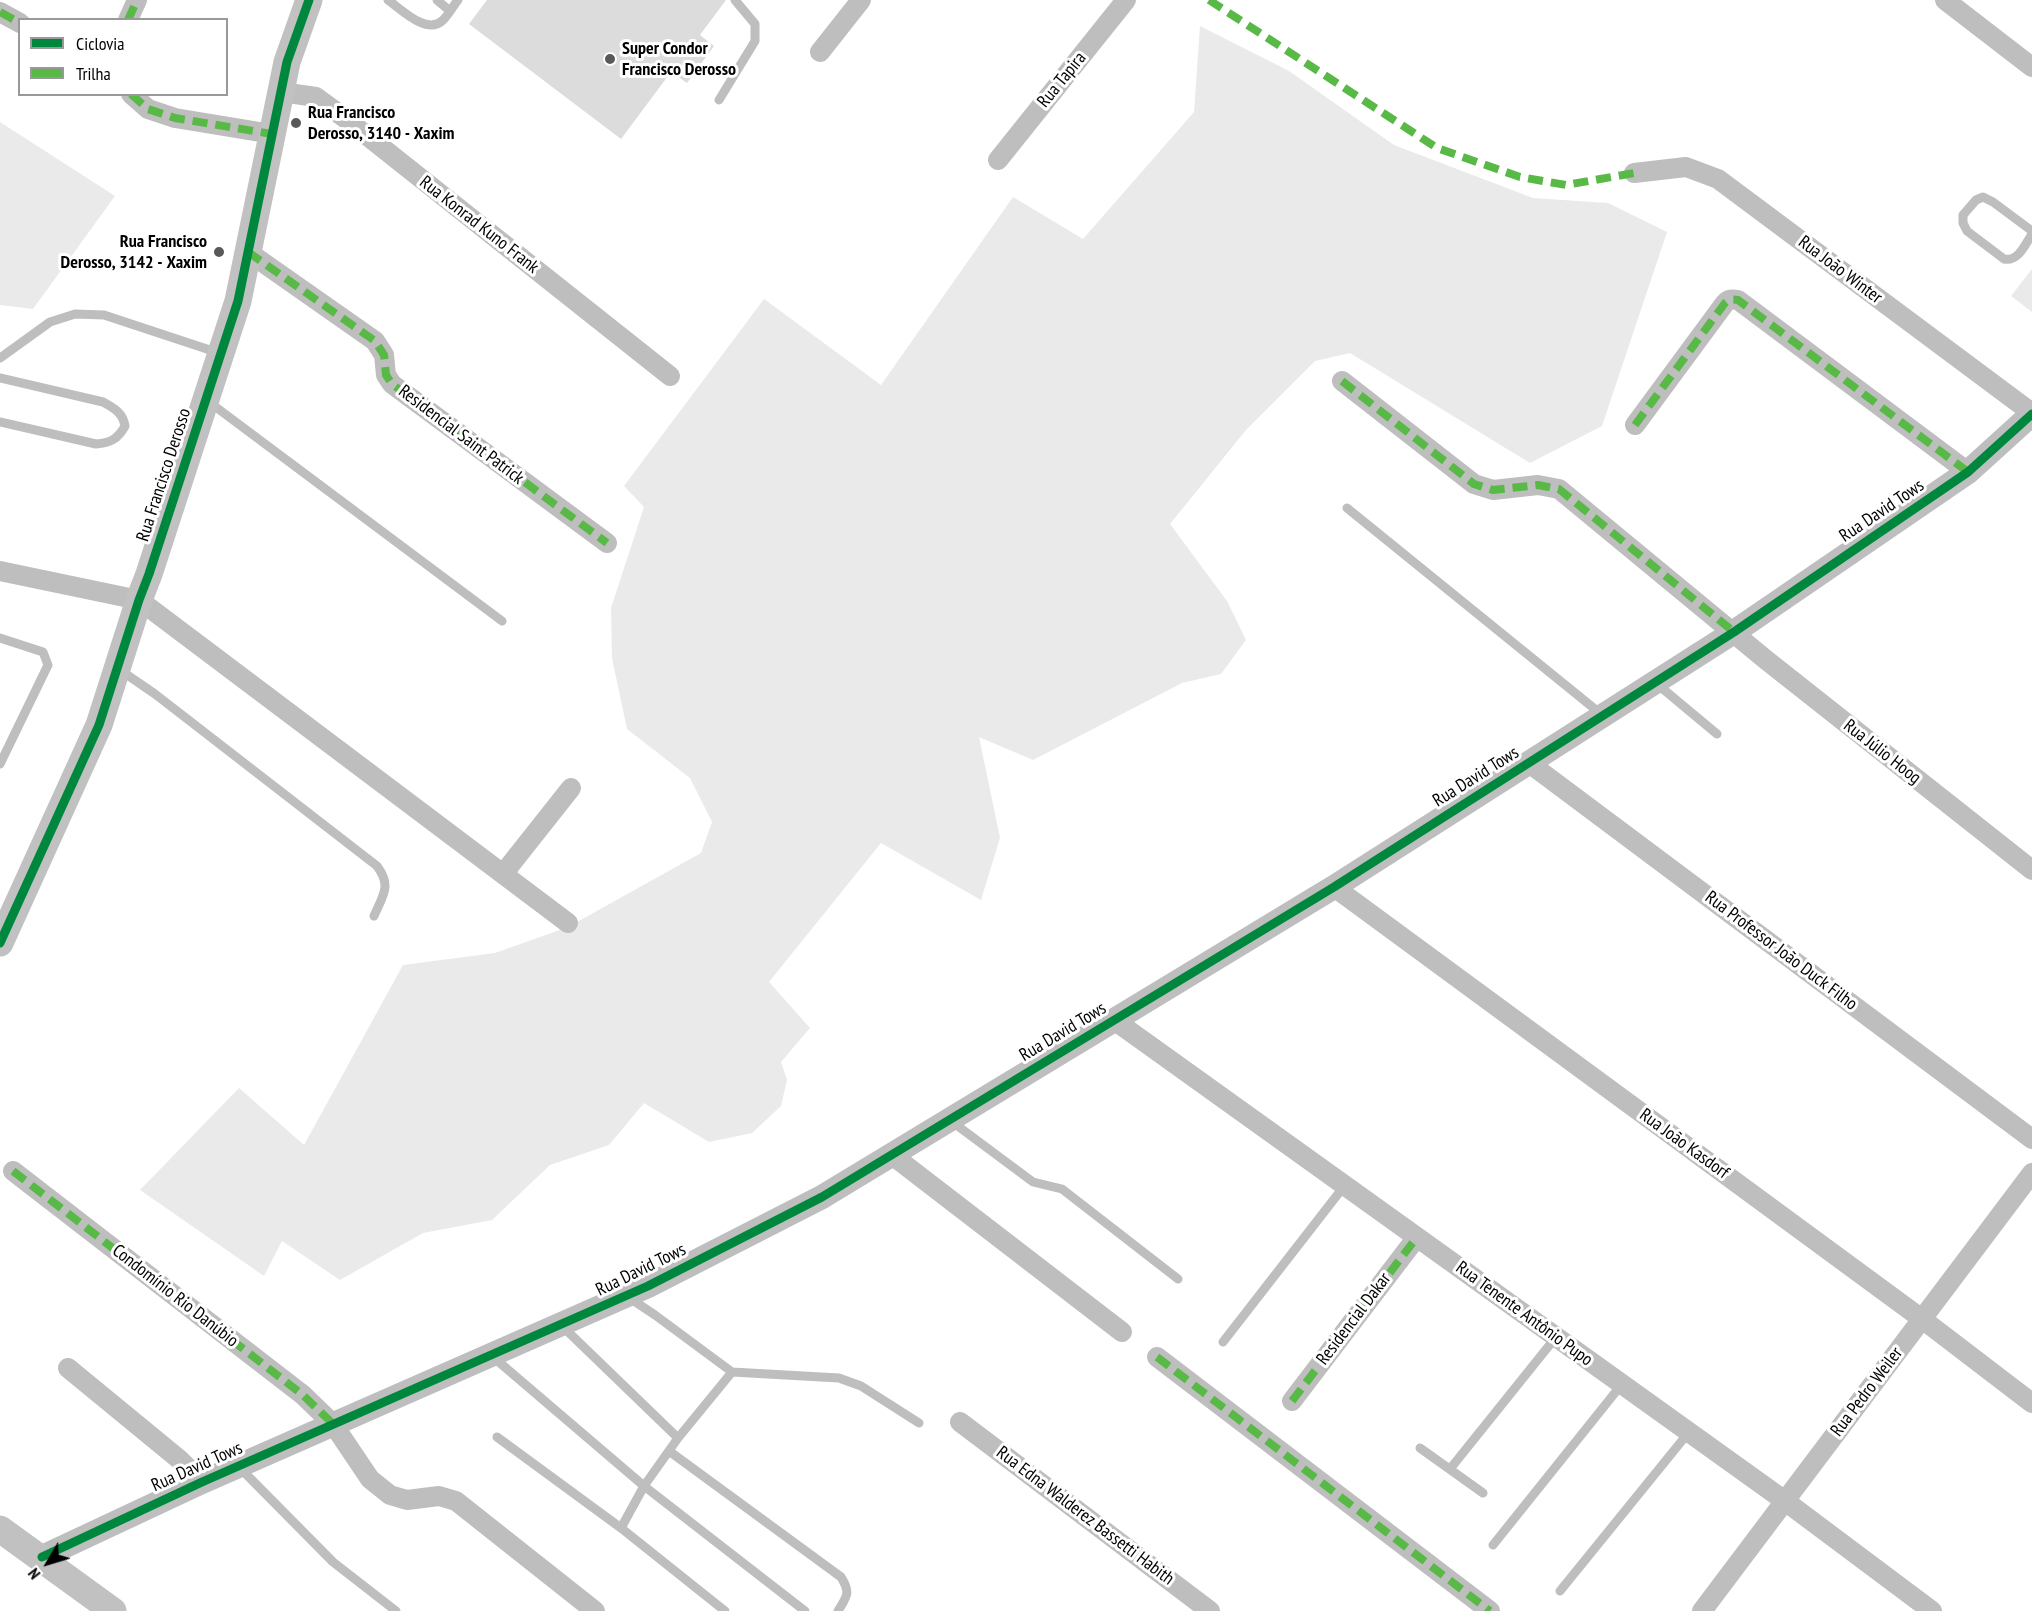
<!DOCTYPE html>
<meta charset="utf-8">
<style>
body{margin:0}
#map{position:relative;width:2032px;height:1611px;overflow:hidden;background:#fff;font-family:"PT Sans Narrow",sans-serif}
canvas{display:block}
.legend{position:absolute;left:18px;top:18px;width:210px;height:78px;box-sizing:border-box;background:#fff;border:2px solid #999;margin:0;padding:8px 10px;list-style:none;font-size:18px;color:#000}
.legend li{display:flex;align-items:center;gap:12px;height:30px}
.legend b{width:30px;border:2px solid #999}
.north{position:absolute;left:18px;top:1533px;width:60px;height:60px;-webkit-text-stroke:4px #fff;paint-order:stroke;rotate:232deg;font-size:16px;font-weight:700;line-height:24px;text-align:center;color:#000}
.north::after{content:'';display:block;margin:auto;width:21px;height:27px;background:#000;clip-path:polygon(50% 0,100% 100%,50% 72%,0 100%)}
</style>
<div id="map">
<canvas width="2032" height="1611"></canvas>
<ul class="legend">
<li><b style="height:8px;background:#00873e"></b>Ciclovia</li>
<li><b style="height:8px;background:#58b947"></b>Trilha</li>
</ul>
<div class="north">N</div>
</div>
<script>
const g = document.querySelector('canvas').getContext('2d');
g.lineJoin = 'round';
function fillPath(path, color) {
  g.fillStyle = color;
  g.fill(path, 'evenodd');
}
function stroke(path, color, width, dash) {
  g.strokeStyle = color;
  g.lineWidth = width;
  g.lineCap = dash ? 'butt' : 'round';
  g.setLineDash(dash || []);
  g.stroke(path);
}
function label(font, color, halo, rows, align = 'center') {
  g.font = font + ' "PT Sans Narrow",sans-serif';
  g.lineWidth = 6;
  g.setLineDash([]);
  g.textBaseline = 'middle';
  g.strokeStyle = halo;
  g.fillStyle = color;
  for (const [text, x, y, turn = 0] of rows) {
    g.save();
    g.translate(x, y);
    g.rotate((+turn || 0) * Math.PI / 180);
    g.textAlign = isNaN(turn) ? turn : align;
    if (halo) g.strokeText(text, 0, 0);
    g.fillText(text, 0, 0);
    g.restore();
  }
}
fillPath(new Path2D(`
 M 1200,26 L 1289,71 L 1394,145 L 1533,198 L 1608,203 L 1667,232 L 1602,426 L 1530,463 L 1350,353 L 1315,361 L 1246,430 L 1170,524 L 1227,601 L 1246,640 L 1221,674 L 1182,683 L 1033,760 L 979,737 L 1000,838 L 981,900 L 881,843 L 769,982 L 810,1028 L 781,1062 L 787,1080 L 781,1106 L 752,1133 L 709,1142 L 644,1103 L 609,1145 L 550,1165 L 492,1220 L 423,1233 L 340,1280 L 282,1241 L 264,1276 L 140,1190 L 239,1088 L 304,1145 L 403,965 L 495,953 L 568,927 L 701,853 L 712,822 L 690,778 L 627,729 L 612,658 L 611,608 L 644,507 L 624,486 L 764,299 L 881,385 L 1013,197 L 1083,239 L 1194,112 Z
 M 0,122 L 115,196 L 33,309 L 0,305 Z
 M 2032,269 L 2032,312 L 2011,296 Z`), '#eaeaea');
fillPath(new Path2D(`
 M 487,0 L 726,0 L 700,35 L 714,46 L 687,83 L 671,72 L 621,139 L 469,24 Z`), '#dcdcdc');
stroke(new Path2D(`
 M 388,0 C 401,9 427,36 443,20 C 449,14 453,6 458,0
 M 437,0 L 450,11
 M 719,100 L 755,41 L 755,24 L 735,0
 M 2032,231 L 1993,202 L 1983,197 L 1976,200 L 1963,215 L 1963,223 L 1967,231 L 2004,259 C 2018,262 2025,245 2032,234
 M 0,358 L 50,322 L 75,314 L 104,315 L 219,353
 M 0,378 L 103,402 C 114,408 123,413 125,426 C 118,439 110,443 96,444 L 0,422
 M 209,402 L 502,621
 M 1347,508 L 1601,714
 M 0,638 L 43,652 L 48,665 L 0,764
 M 120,670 L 155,694 L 377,866 C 392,886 383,895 374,916
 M 1657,684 L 1717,734
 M 951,1121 L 1033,1182 L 1062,1189 L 1178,1279
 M 628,1297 L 655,1315 L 732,1372 L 839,1378 L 861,1386 L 919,1423
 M 561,1325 L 678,1438
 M 1223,1342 L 1345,1185
 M 493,1357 L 644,1486 L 805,1611
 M 497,1437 L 621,1528 L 725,1611
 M 1420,1448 L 1483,1493
 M 669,1451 L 841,1577 C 851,1593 847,1596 838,1611
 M 239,1467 L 333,1562 L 396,1611
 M 1450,1469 L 1556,1337
 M 621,1528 L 644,1486 L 678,1438 L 732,1372
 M 1493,1545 L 1622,1384
 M 1560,1591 L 1689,1432`), '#bebebe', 9);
stroke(new Path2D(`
 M 1945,0 L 2032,67
 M 0,12 L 20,23
 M 128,20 L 137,0
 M 820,52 L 861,0
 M 281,92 L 316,97 L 346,119 L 670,376
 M 131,94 L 148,109 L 175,118 L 272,134
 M 998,160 L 1126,0
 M 1634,173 L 1686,167 L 1718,179 L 2032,413
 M 248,252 L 375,341 L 384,355 L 386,375 L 392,384 L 607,543
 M 1342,381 L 1474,484 L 1493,490 L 1538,485 L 1559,489 L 1765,659 L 2032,870
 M 1635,425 L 1725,303 C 1729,299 1732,299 1738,300 L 1968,472
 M 0,571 L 139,600 L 568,923
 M 1529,763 L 2032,1139
 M 503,874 L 571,788
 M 1334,887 L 1922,1319 L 2032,1403
 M 1114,1020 L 1785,1501 L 1932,1611
 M 892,1155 L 1122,1332
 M 13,1171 L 303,1395 L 333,1424 L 370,1479 L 390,1495 L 407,1500 L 439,1496 L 456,1501 L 595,1611
 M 1157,1357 L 1490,1611
 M 68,1368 L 180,1460 L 202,1482
 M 1292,1401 L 1417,1237
 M 960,1422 L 1210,1611
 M 1702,1611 L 2032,1173`), '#bebebe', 20);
stroke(new Path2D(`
 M 42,1557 L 202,1482 L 648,1286 L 822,1197 L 1334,887 L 1734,632 L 1968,472 L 2032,414`), '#bebebe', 24);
stroke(new Path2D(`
 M 0,943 L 99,725 L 139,600 L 149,574 L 238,301 L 287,62 L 309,0
 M 0,1529 L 113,1611`), '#c1c1c1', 27);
stroke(new Path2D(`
 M 1209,0 L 1437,148 L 1520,177 L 1566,185 L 1634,173
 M 0,12 L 20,23
 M 128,20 L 137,0
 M 131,94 L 148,109 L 175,118 L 272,134
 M 248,252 L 375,341 L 384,355 L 386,375 L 392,384 L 607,543
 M 1342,381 L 1474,484 L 1493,490 L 1538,485 L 1559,489 L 1734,632
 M 1635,425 L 1725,303 C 1729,299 1732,299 1738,300 L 1968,472
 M 13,1171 L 303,1395 L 333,1424
 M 1157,1357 L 1490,1611
 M 1292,1401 L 1417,1237`), '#58b947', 8, [15, 8]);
stroke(new Path2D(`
 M 0,943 L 99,725 L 139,600 L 149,574 L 238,301 L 287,62 L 309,0
 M 42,1557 L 202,1482 L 648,1286 L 822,1197 L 1334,887 L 1734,632 L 1968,472 L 2032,414`), '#00873e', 9);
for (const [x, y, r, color] of [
 [610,59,6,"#595959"],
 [296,123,6,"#595959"],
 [219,252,6,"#595959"]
]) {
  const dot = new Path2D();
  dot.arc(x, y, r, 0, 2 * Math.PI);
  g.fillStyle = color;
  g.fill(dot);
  stroke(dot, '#fff', 2);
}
label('bold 18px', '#000', '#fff', [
 ["Super Condor",622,49],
 ["Francisco Derosso",622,70],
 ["Rua Francisco",308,113],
 ["Derosso, 3140 - Xaxim",308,134],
 ["Rua Francisco",207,242,"right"],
 ["Derosso, 3142 - Xaxim",207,263,"right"]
], 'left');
label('18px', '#000', '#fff', [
 ["Rua Tapira",1062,80,-51],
 ["Rua Konrad Kuno Frank",479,225,38],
 ["Rua João Winter",1840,270,37],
 ["Residencial Saint Patrick",461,435,37],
 ["Rua Francisco Derosso",164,475,-72],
 ["Rua David Tows",1882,511,-34],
 ["Rua Júlio Hoog",1882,752,38],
 ["Rua David Tows",1476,777,-32],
 ["Rua Professor João Duck Filho",1781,951,37],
 ["Rua David Tows",1063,1032,-31],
 ["Rua João Kasdorf",1684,1144,36],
 ["Rua David Tows",641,1270,-26],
 ["Condomínio Rio Danúbio",175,1296,38],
 ["Rua Tenente Antônio Pupo",1524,1314,36],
 ["Residencial Dakar",1354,1319,-53],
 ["Rua Pedro Weiler",1867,1392,-53],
 ["Rua David Tows",197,1467,-24],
 ["Rua Edna Walderez Bassetti Habith",1085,1516,37]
]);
</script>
